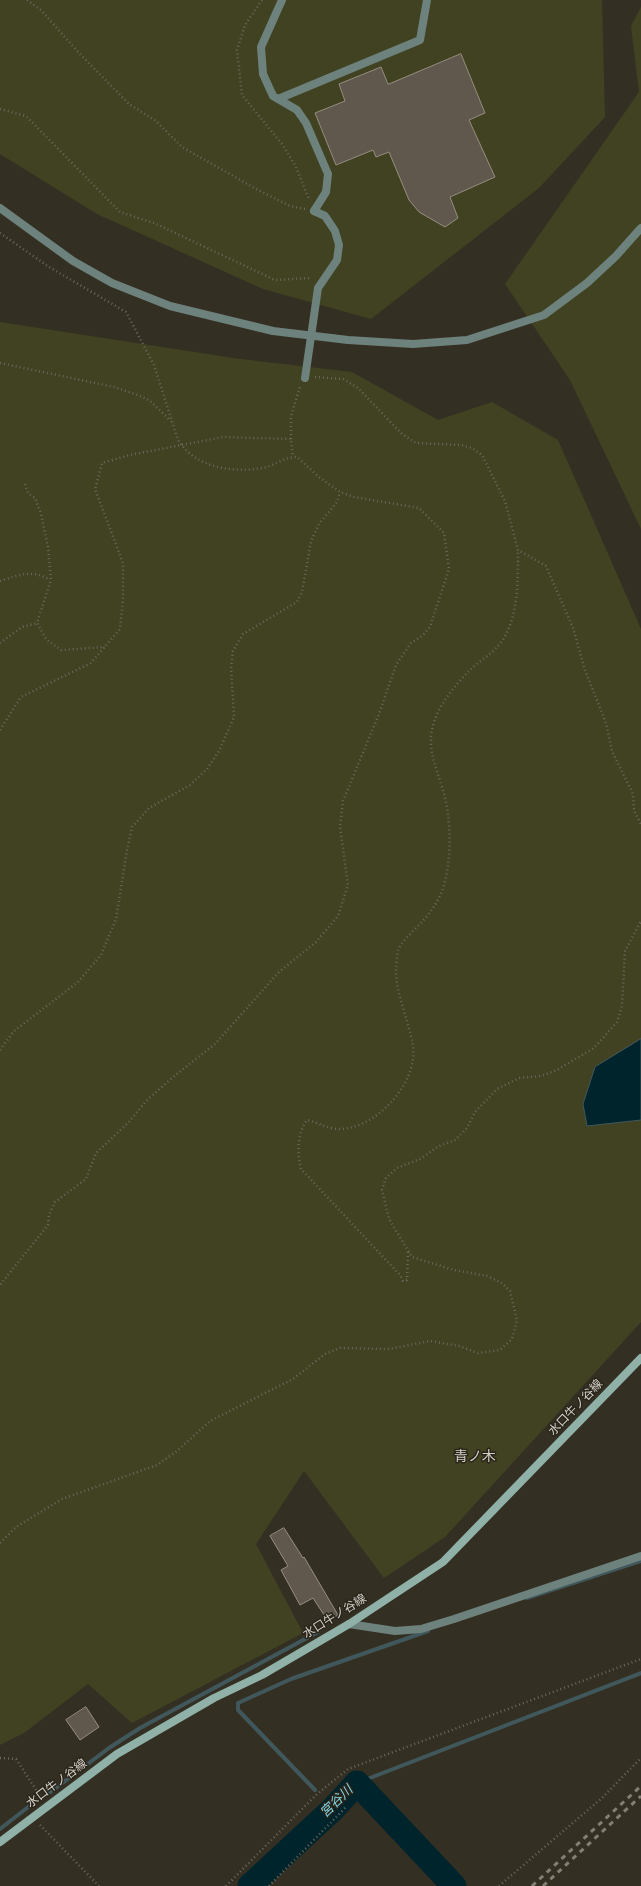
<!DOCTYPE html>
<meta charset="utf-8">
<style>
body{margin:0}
canvas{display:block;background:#342f23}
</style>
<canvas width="641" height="1886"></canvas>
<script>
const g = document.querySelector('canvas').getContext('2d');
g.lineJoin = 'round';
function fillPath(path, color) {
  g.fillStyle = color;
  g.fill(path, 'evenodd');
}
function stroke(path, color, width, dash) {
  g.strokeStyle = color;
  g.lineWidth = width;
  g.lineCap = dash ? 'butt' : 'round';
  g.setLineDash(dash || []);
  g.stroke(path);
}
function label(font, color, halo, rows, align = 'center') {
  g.font = font + ' Poppins,"Noto Sans JP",sans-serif';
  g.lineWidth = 3;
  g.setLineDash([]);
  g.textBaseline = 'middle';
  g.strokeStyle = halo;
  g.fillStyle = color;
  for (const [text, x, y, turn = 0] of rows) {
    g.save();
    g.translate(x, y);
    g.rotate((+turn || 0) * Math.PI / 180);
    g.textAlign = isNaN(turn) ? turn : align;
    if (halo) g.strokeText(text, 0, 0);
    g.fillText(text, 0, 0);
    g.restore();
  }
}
fillPath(new Path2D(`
 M 0,0 L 602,0 L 605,117 L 539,188 L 371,319 L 263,289 L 97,214 L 0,154 Z
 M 641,7 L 641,529 L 570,380 L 505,284 L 639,92 L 631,26 Z
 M 0,322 L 240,359 L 352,372 L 438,420 L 492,402 L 558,440 L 641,629 L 641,1322 L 445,1537 L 384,1578 L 304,1471 L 256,1544 L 303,1633 L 132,1723 L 88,1684 L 24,1733 L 0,1745 Z`), '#404221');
const water = new Path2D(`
 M 641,1039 L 641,1120 L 587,1126 L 583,1104 L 595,1067 Z`);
fillPath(water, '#00242b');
stroke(water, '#40585b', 1);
stroke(new Path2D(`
 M 527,1598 L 641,1561
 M 357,1783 L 641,1673
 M 315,1790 L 238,1710 L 238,1703 L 291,1679 L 428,1631
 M 49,1793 L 109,1748 L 140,1728 L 318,1632
 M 0,1829 L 36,1801`), '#40585b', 4);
stroke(new Path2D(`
 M 250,1886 L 333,1809 L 357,1783 L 454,1886`), '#00242b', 25);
const building = new Path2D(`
 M 461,54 L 485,113 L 469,120 L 495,177 L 450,197 L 458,218 L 445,227 L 419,212 L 409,200 L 389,152 L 376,157 L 373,150 L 336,165 L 315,113 L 345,101 L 339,84 L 381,67 L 388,84 Z
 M 284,1528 L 303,1558 L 304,1557 L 338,1615 L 328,1621 L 313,1598 L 300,1605 L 281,1570 L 288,1566 L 270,1536 Z
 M 86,1707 L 99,1727 L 80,1740 L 66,1720 Z`);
fillPath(building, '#61584d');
stroke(building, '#968d80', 1);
stroke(new Path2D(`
 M 27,0 L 41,10 L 79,53 L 129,104 L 156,121 L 182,147 L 258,190 L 290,206 L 305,209
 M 262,0 L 245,25 L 237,50 L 242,95 L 282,144 L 295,165 L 309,199
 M 0,109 L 26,116 L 120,212 L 154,223 L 275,280 L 312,278
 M 0,233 L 49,267 L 126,312 L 154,365 L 178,440 C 196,468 231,473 262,468 C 274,466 284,457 297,457 L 319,477 L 340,492 L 354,497 L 419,508 L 444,533 L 449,569 L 430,627 L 423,635 L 411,643 L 396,665 L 379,714 L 343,801 L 340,827 L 348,885 L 338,916 L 316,942 L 279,972 L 215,1044 L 173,1077 L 146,1101 L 129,1122 L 96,1153 L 86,1179 L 55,1202 L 49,1215 L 48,1225 L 0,1285
 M 0,363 L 114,387 L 135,394 L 149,400 L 171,421
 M 315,377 L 343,379 L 358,388 L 402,434 L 416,443 L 461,445 L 472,448 L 482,455 L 505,501 L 518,550 L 546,566 L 573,628 L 585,670 L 606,723 L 612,751 L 633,794 L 634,811 L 641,824
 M 291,439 L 291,416 L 300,387
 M 25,484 L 28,493 L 35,498 L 41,514 L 48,547 L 51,580 L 37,623 L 46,639 L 61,650 L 105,647
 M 0,581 C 19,575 33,569 50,580
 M 0,643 L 22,627 L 37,623
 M 0,730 L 21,697 L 91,663 L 120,629 L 123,600 L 123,563 L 95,489 L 102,463 L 130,455 L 223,437 L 291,439 L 293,457
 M 0,1050 L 14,1031 L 78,982 L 101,955 L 116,919 L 127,850 L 132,827 L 149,808 L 190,785 L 207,769 L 219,751 L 234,717 L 231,667 L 233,651 L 243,634 L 297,602 L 302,592 L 311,541 L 319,524 L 337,502 L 340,492
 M 408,1252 L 407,1280 L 403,1281 L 400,1275 L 301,1169 C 297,1153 297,1134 307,1120 C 317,1122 328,1129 338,1129 C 375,1130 418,1084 413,1046 C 409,1020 395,994 396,967 C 397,962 397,954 398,950 C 401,943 409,935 414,930 C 429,915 440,902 445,881 C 452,853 451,814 442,787 C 435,763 426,747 434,722 C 440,703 456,684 470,670 C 478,662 489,656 497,647 C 519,624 518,580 518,550
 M 0,1543 L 16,1527 L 62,1499 L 157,1465 L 177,1451 L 210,1421 L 293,1379 L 325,1354 L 340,1348 L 389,1349 L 430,1341 L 459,1346 L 478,1353 L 500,1350 L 512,1339 L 517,1320 L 510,1291 L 502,1283 L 487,1276 L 454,1270 L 412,1257 L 389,1219 L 382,1190 L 386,1178 L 397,1168 L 420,1159 L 439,1146 L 455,1140 L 467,1128 L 475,1112 L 497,1089 L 519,1078 L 541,1076 L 557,1070 L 594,1048 L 617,1022 L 622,1006 L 625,951 L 641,921
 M 0,1758 L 16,1759 L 42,1799
 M 40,1825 L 99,1886
 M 226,1886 L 316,1795 L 348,1769 L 641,1659
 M 269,1886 L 347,1806
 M 499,1886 L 602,1798 L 641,1758`), '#6c675d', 2.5, [1, 3]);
stroke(new Path2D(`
 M 282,0 L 261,47 L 263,74 L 273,96 L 297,110 L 306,123 L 328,174 L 326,192 L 314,211
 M 278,99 L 420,40 L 427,0`), '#6d827c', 8);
stroke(new Path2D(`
 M 305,378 L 318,288 L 337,260 L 339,245 L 335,231 L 325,216 L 314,211
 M 349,1624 L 395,1631 L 421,1629 L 454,1619 L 641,1556`), '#6d827c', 8);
stroke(new Path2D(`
 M 0,208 L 73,261 L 112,283 L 170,306 L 273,331 L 348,340 L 413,344 L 467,340 L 544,315 L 587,283 L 616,256 L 641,228`), '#6d827c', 8);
stroke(new Path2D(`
 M 0,1842 L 117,1754 L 214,1698 L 262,1675 L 349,1624 L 443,1562 L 641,1358`), '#90b1a8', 8);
stroke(new Path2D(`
 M 532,1886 L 641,1786
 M 543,1886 L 641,1796`), '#847f76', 3, [5, 5]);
label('12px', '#d5d1ca', '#2a251a', [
 ["水口牛ノ谷線",576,1408,-46],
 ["水口牛ノ谷線",335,1617,-32],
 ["水口牛ノ谷線",57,1784,-37]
]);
label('italic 13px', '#81d6e6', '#2a251a', [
 ["宮谷川",337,1802,-44]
]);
label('14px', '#d5d1ca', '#2a251a', [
 ["青ノ木",475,1457]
]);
</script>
